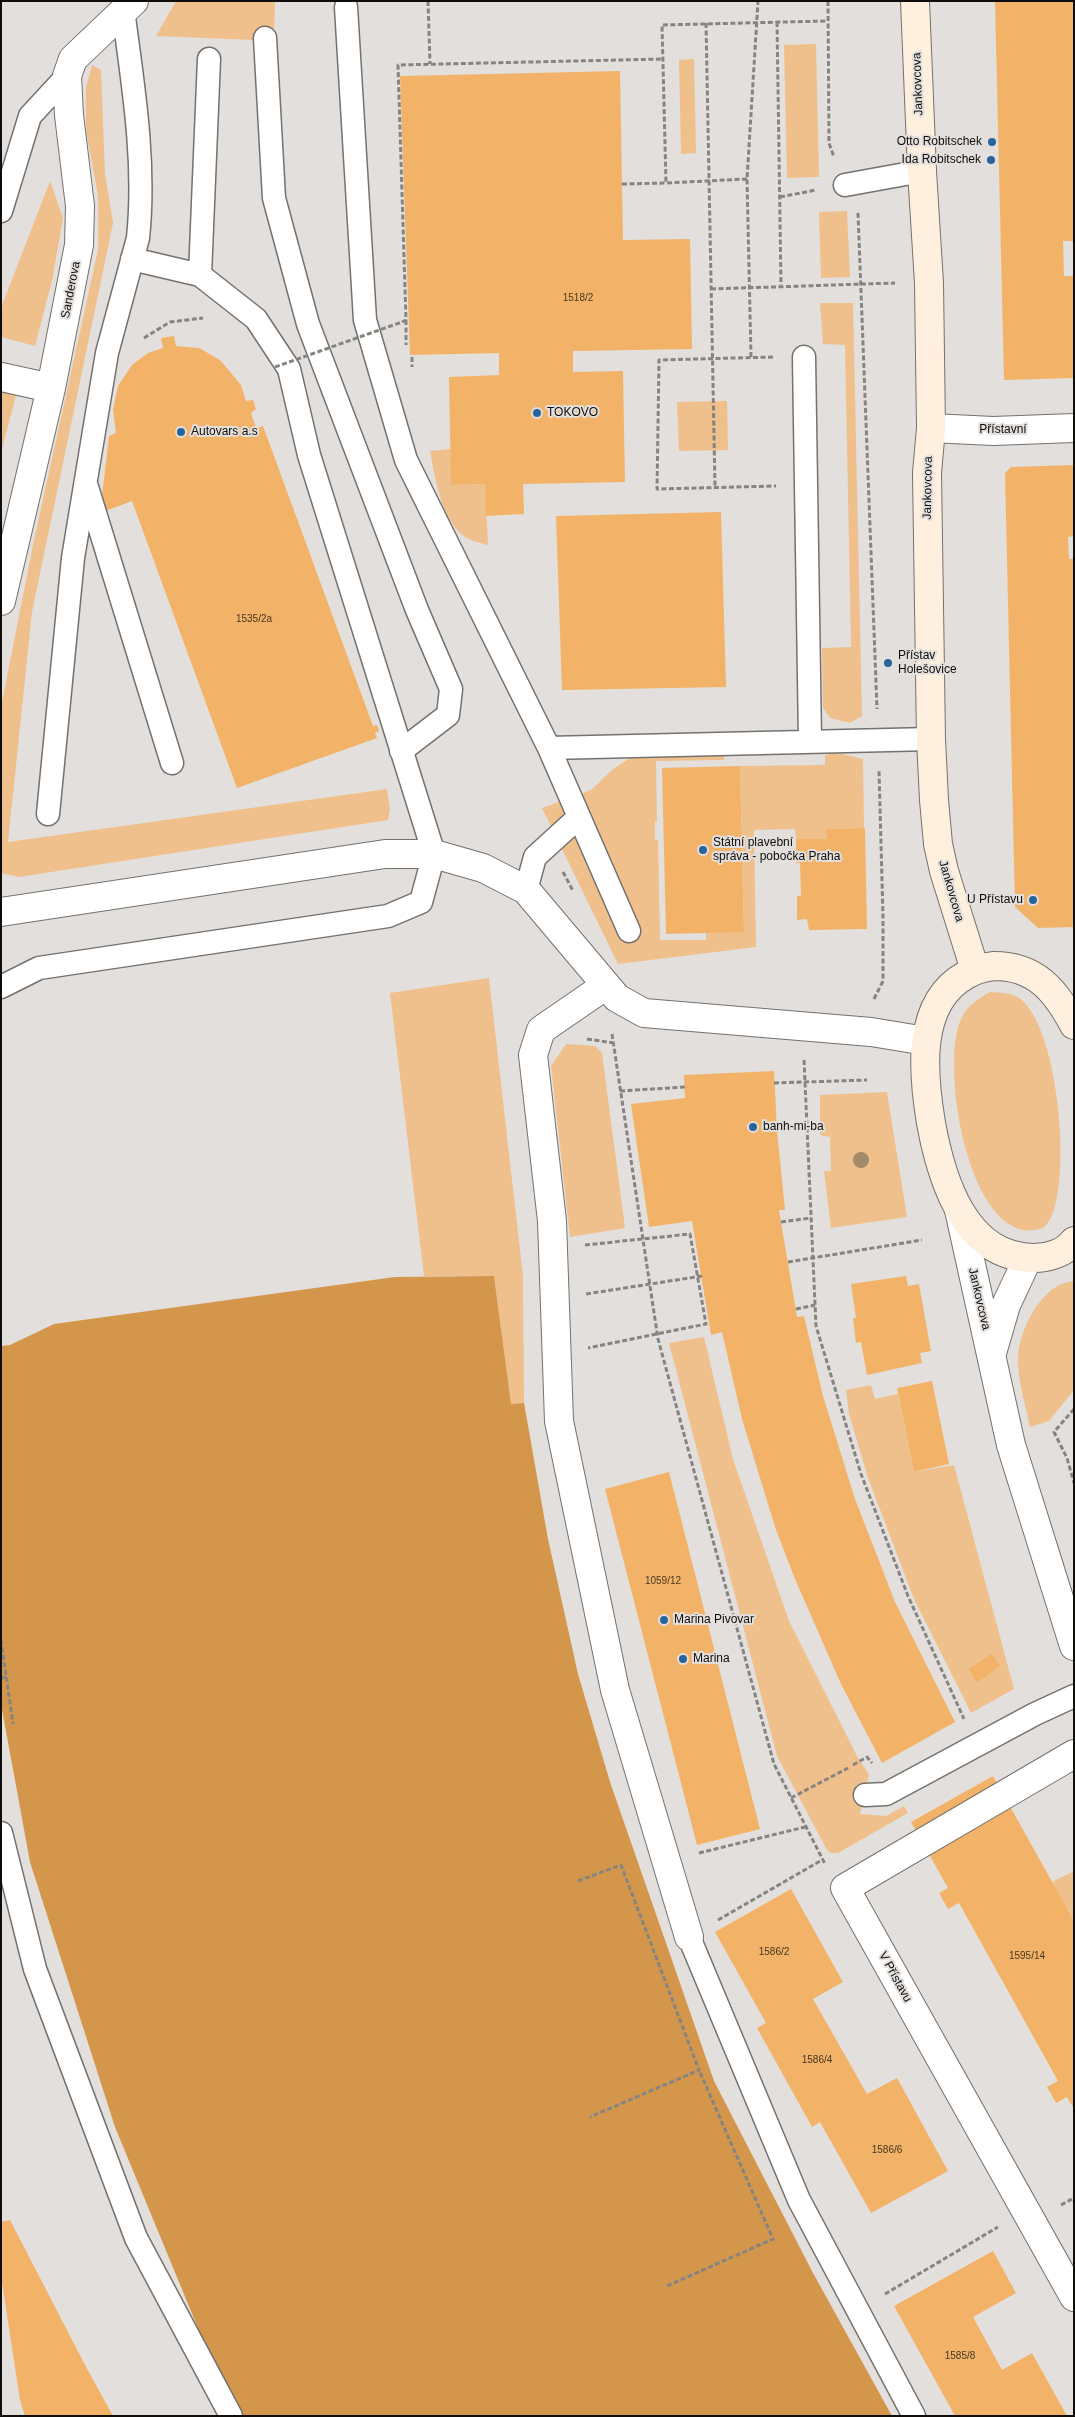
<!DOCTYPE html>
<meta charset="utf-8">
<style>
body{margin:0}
#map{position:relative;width:1075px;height:2417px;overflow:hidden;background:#e3dfdc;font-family:Helvetica,sans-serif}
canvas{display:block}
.frame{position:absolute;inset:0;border:2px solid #0e0d0b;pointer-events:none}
</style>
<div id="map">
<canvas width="1075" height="2417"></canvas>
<div class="frame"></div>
</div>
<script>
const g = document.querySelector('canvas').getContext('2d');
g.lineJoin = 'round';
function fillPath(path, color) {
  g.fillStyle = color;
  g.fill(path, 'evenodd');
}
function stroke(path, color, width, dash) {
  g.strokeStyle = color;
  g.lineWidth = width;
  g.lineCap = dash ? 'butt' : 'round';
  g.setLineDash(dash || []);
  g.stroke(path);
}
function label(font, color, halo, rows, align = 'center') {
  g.font = font + ' Helvetica,sans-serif';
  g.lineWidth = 4;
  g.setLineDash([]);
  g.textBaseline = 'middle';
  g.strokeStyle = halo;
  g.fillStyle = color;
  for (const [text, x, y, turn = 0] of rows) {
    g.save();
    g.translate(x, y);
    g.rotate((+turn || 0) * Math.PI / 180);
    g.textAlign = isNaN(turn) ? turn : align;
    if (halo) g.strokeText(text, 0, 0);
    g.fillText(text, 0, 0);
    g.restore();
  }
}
fillPath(new Path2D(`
 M 176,1 L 275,1 L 274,33 L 253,40 L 156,36 Z
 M 816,44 L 819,177 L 787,178 L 784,45 Z
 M 694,59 L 696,153 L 681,154 L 679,60 Z
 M 92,65 L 101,70 L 105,173 L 113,223 L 32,612 L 8,842 L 387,789 L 390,809 L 388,820 L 19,877 L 1,873 L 1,707 L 34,540 L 98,250 L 98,196 L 86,130 L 86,87 Z
 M 50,181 L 63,218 L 52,281 L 35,346 L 1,337 L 1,308 Z
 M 847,211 L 850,277 L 821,278 L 819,212 Z
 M 820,303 L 853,303 L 862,716 L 850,723 L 830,718 L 823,708 L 822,648 L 851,647 L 845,345 L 823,344 Z
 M 1,388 L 17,391 L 1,453 Z
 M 727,401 L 728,450 L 679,451 L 677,402 Z
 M 451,449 L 452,485 L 485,484 L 488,545 C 478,542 466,540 459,532 C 440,511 435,478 430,451 Z
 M 838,753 L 863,759 L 864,828 L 827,829 L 827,839 L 796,839 L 795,829 L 754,830 L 756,947 L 618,964 L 542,808 L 591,790 L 613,769 L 630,758 L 724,756 L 724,760 L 656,761 L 657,821 L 655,822 L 655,840 L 658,840 L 660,940 L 706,940 L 706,932 L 744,932 L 740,766 L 825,765 L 825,755 Z
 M 489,978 L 523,1276 L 524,1403 L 511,1404 L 494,1276 L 424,1276 L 390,993 Z
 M 990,992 C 1000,993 1010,992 1019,998 C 1061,1026 1075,1206 1043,1228 C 969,1254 938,1061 962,1017 C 968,1005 978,999 990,992 Z
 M 566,1044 L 595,1046 L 602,1053 L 625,1228 L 570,1237 L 551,1066 Z
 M 887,1092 L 907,1217 L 831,1228 L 824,1171 L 831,1171 L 830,1137 L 820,1135 L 820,1095 Z
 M 1074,1281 L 1074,1390 L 1049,1421 L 1030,1427 C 1026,1407 1019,1385 1018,1365 C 1016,1338 1034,1299 1059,1285 C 1063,1283 1069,1282 1074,1281 Z
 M 704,1337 L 733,1459 L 789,1621 L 858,1758 L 869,1774 L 860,1814 L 886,1816 L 904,1806 L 908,1813 L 838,1853 L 830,1853 L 826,1848 L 777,1756 L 669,1343 Z
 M 871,1385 L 875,1399 L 898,1394 L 914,1472 L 954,1465 L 1014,1689 L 971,1713 L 914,1599 L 868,1478 L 849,1414 L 846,1390 ZM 992,1653 L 1001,1666 L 977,1683 L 968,1669 Z
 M 1074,1871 L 1074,1921 L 1052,1882 Z`), '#efc08b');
fillPath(new Path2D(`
 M 494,1276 L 511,1404 L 524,1403 L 548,1539 L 578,1674 L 610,1782 L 714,2081 L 813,2273 L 892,2416 L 239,2416 L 219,2379 L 115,2127 L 30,1862 L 1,1704 L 1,1346 L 10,1345 L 54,1324 L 395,1277 Z`), '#d3964b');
fillPath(new Path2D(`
 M 995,1 L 1074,1 L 1074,241 L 1063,241 L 1064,276 L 1074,276 L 1074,378 L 1004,380 Z
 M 620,71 L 623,240 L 690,239 L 692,349 L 573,351 L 573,372 L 623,371 L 625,482 L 523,484 L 524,514 L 486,516 L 485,484 L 451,485 L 449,377 L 499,375 L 499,353 L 410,355 L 400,76 Z
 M 174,336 L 176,346 L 199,348 L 220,360 L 241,385 L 246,401 L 253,400 L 256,409 L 251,413 L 256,428 L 263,426 L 373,726 L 377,725 L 379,731 L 375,733 L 377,738 L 237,788 L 132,501 L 100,513 L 109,436 L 116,433 L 113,410 L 118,386 L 132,365 L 148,353 L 163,348 L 161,338 Z
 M 1074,465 L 1074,536 L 1068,537 L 1069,559 L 1074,559 L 1074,927 L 1038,928 L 1015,907 L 1005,473 L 1011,467 Z
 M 721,512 L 726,687 L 562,690 L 556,516 Z
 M 740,766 L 744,932 L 666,934 L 662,768 Z
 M 865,828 L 867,929 L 809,930 L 807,919 L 797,920 L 797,896 L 801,896 L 800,863 L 796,863 L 796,839 L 827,839 L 826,829 Z
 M 774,1071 L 777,1131 L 785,1210 L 779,1210 L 797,1317 L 804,1316 L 823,1396 L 855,1499 L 895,1602 L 955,1722 L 882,1763 L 841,1684 L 795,1579 L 776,1530 L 742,1419 L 722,1332 L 711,1335 L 692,1221 L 649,1227 L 631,1104 L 685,1098 L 684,1075 Z
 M 906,1276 L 908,1286 L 919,1284 L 931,1351 L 920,1353 L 922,1363 L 867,1375 L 861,1342 L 856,1343 L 853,1318 L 856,1318 L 851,1284 Z
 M 932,1381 L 949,1464 L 914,1472 L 897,1388 Z
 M 669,1472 L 760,1829 L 697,1845 L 605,1489 Z
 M 992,1653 L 1001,1666 L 977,1683 L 968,1669 Z
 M 993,1776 L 1074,1921 L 1074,2109 L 1067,2097 L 1056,2103 L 1047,2087 L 1058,2081 L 959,1903 L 948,1909 L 939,1893 L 948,1888 L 911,1822 Z
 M 791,1889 L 843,1982 L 813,1999 L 867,2094 L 897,2078 L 948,2171 L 871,2213 L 820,2122 L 812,2127 L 757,2028 L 766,2023 L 715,1932 Z
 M 10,2220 L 84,2363 L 113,2416 L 25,2416 L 20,2400 L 1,2276 L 1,2222 Z
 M 993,2251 L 1016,2293 L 973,2317 L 1002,2370 L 1032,2353 L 1067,2416 L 955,2416 L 894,2306 Z`), '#f2b368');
const lane = new Path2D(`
 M 346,7 L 365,320 L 406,460 L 549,748 L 931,739
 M 265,38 L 274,198 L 308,324 L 417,610 L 451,689 L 448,715 L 401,751
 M 845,185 L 922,171
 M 1,211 L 30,116 L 67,76
 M 200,275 L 209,59
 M 804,357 L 810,741
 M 87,487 L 172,763
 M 549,748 L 629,931
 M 48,814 L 73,558 L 107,353 L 138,238 C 146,162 133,85 123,10
 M 526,890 L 535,857 L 579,817
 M 1,987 L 39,968 L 388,916 L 421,902 L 434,854 L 309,455 L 289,369 L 256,319 L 200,275 L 132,259
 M 865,1795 L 886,1794 L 1035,1714 L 1074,1696
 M 1,1833 L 35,1969 L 136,2238 L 231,2416
 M 689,1937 L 799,2200 L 914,2416`);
const street = new Path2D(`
 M 1,377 L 51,388
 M 931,428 L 993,431 L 1074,428
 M 1,601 L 51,388 L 79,245 L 80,206 L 69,115 L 67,76 L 73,59 L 134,1
 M 1,912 L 385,854 L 434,854 L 483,868 L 526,890 L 617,998 L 644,1013 L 871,1032 L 926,1041
 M 605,986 L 541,1030 L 533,1055 L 552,1221 L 559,1421 L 615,1690 L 689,1937
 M 959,1210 L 1011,1445 L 1074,1646
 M 992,1353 L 1006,1305 L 1028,1258
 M 1074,1754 L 845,1888 L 1074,2297`);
const secondary = new Path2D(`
 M 915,1 L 922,171 L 929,283 L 931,428 L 927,473 L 931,739 L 934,800 L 938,844 L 944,871 L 975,970
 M 1074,1025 C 1056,991 1036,966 994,966 C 984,967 974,970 966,975 C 915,1003 923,1075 931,1123 C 941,1178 964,1258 1034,1258 C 1048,1258 1065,1253 1074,1241`);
stroke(lane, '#74716e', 25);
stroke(street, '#74716e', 30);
stroke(secondary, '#74716e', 30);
stroke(new Path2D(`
 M 428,1 L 430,64
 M 828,1 L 829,143 L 834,157
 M 777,22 L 781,285
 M 706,23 L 715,487
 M 747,179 L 666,183 L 662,25 L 826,21
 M 622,184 L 666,183
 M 780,197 L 816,190
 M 858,213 L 877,709
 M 711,289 L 895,283
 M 406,320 L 406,345
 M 402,322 L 406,320 L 398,65 L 663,59
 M 144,338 L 170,322 L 203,318
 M 412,357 L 412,367
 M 751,357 L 747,179 L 758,1
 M 773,357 L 659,360 L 657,489 L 776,486
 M 563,872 L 573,891
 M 874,999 L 883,981 L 883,917 L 879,770
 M 612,1034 L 658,1339 L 774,1764 L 825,1864
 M 587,1039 L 614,1043
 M 804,1060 L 816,1326 L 861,1474 L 908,1596 L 964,1719
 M 774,1083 L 867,1080
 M 620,1091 L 685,1087
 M 781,1222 L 811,1218
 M 585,1245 L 690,1234 L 706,1324 L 588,1348
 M 788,1262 L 922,1240
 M 586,1294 L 702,1276
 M 796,1309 L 815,1305
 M 1074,1409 L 1054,1432 L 1067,1458 L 1074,1483
 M 1,1640 L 13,1724
 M 1,1678 L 6,1677
 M 853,1765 L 867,1757 L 872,1763
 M 791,1798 L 848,1768
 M 699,1853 L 805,1827
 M 578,1881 L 621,1865 L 699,2070 L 590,2117
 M 718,1920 L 822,1860
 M 1061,2205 L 1074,2198
 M 667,2286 L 773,2239 L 699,2070
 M 885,2294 L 998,2227`), '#868481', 3, [5, 2.5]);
stroke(lane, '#fff', 22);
stroke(street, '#fff', 28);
stroke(secondary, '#feefdf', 28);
stroke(new Path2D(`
 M 275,367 L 402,322`), '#868481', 3, [5, 2.5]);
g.fillStyle = '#a38a68';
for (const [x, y] of [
 [861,1160]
]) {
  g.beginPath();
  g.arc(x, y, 8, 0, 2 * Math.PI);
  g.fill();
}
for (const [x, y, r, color] of [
 [992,142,5,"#28649b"],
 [991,160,5,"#28649b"],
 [537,413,5,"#28649b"],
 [181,432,5,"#28649b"],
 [888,663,5,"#28649b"],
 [703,850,5,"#28649b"],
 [1033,900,5,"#28649b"],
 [753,1127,5,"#28649b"],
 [664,1620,5,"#28649b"],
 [683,1659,5,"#28649b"]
]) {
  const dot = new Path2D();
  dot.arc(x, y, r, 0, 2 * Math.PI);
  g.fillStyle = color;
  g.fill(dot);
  stroke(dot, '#e3dfdc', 2);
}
label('10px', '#473622', null, [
 ["1518/2",578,298],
 ["1535/2a",254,619],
 ["1059/12",663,1581],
 ["1586/2",774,1952],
 ["1595/14",1027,1956],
 ["1586/4",817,2060],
 ["1586/6",887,2150],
 ["1585/8",960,2356]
]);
label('12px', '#0e0d0b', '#e3dfdc', [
 ["Jankovcova",918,84,-92],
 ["Sanderova",71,290,-79],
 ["Přístavní",1003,430],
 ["Jankovcova",928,488,-89],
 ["Jankovcova",951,891,74],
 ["Jankovcova",979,1299,77],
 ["V Přístavu",895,1977,61]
]);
label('12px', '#0e0d0b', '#e3dfdc', [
 ["Otto Robitschek",982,142,"right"],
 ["Ida Robitschek",981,160,"right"],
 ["TOKOVO",547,413],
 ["Autovars a.s",191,432],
 ["Přístav",898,656],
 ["Holešovice",898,670],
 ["Státní plavební",713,843],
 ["správa - pobočka Praha",713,857],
 ["U Přístavu",1023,900,"right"],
 ["banh-mi-ba",763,1127],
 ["Marina Pivovar",674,1620],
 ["Marina",693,1659]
], 'left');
</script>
